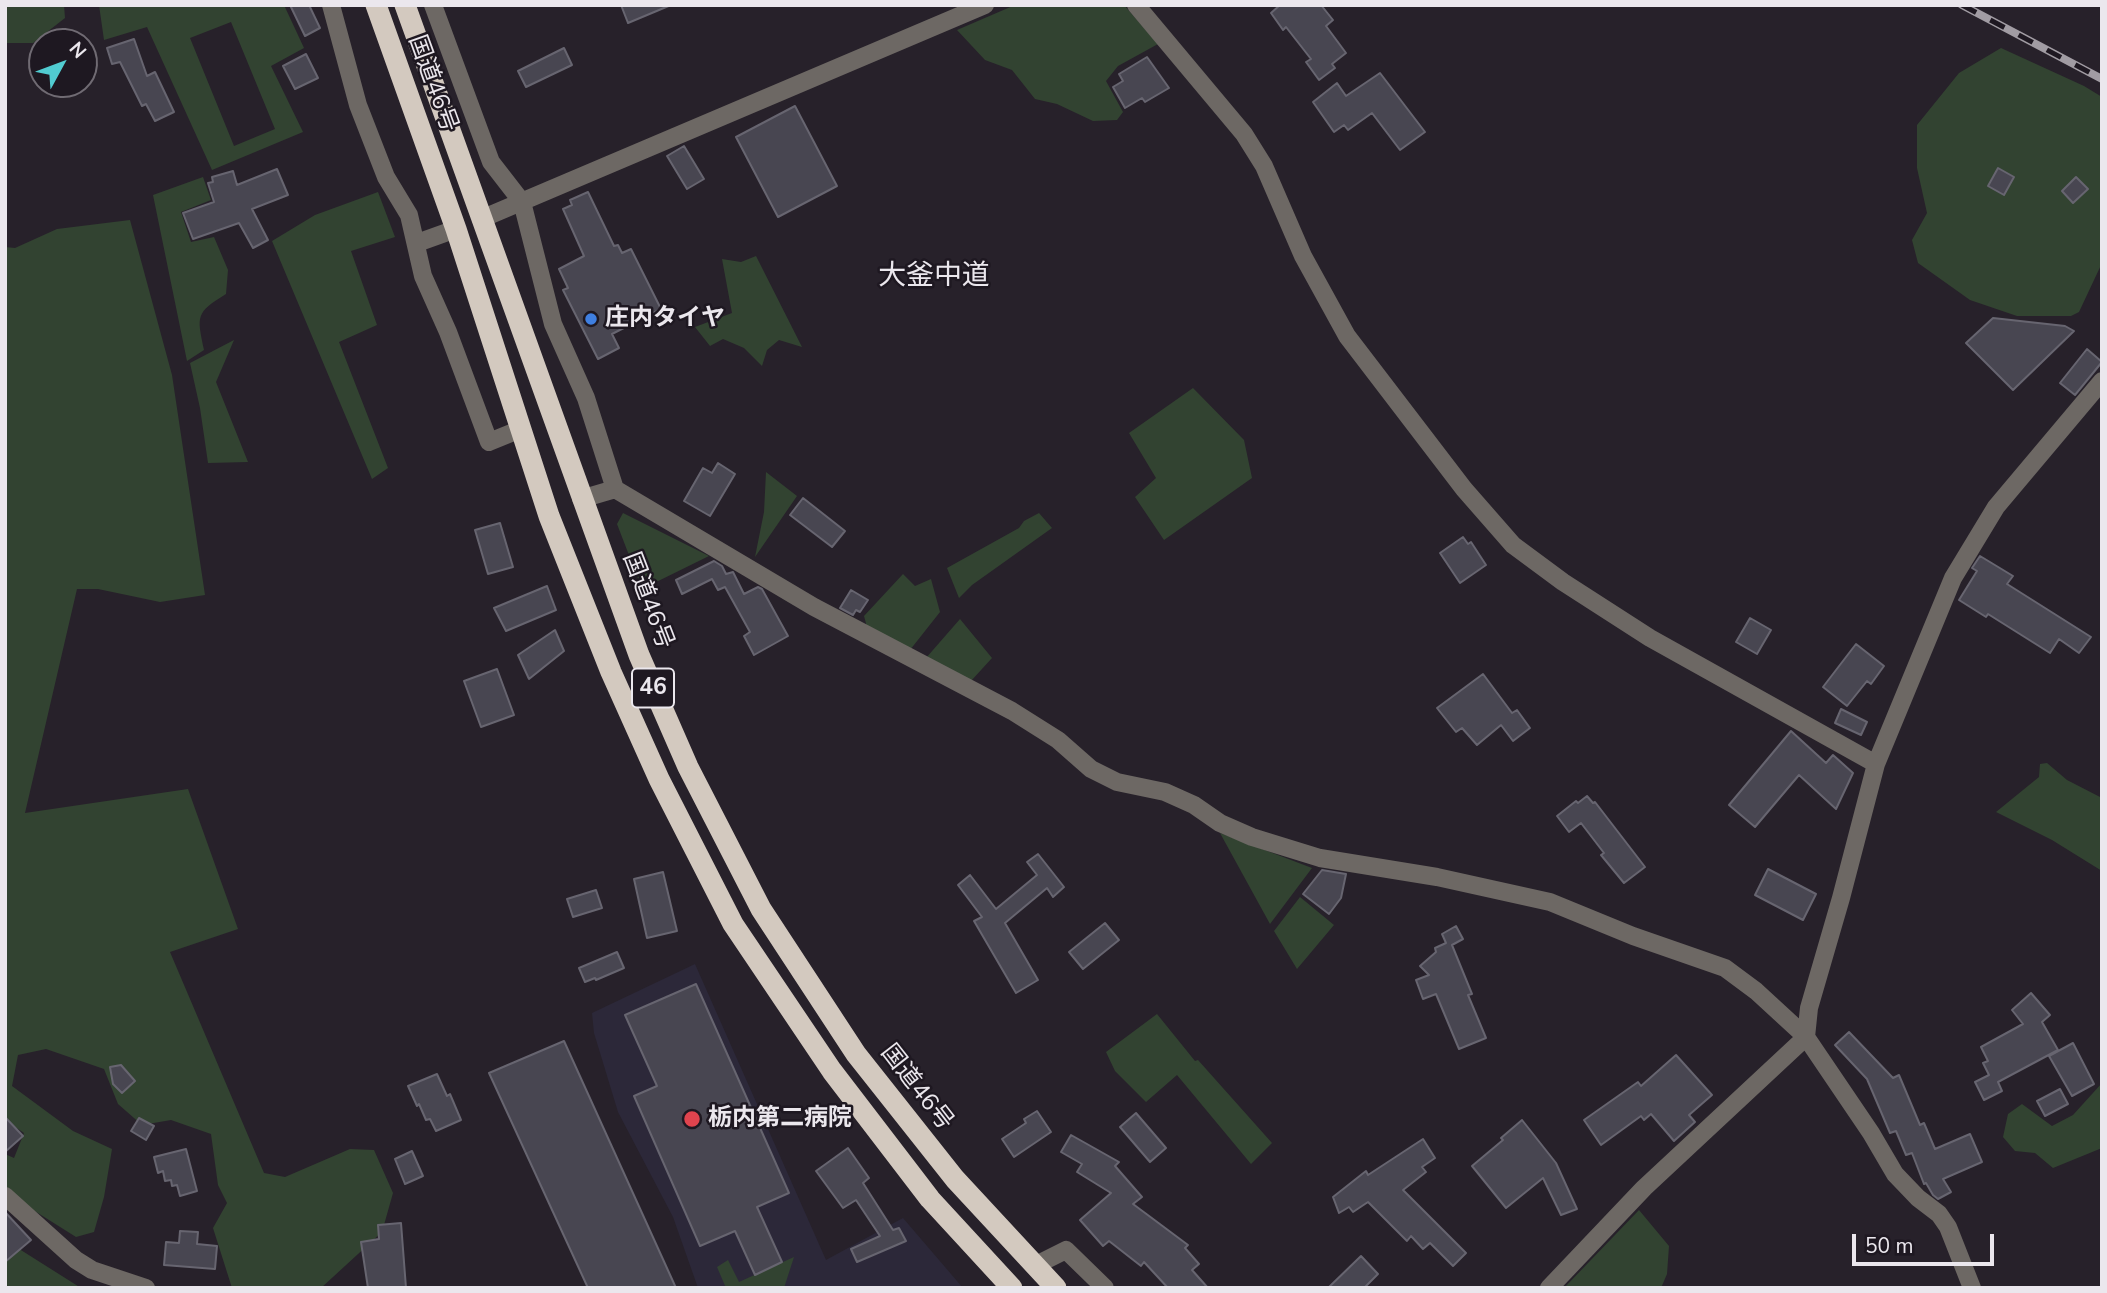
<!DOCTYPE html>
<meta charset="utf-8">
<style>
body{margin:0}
#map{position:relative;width:2107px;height:1293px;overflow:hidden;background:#27212a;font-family:"Nunito Sans",sans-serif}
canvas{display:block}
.frame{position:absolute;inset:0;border:7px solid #ebe7ed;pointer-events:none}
.north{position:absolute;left:28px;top:28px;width:70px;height:70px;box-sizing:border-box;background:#1e1821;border:2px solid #706b73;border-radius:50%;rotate:49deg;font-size:19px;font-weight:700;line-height:28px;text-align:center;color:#ebe7ed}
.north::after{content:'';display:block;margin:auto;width:24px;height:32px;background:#51ccd1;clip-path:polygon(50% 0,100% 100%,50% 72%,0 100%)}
.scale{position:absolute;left:1852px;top:1234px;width:142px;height:32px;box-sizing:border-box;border:4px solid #ebe7ed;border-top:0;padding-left:9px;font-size:21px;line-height:24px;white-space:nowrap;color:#ebe7ed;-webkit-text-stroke:5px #1e1821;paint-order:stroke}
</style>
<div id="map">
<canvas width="2107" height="1293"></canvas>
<div class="frame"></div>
<div class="north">N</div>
<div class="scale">50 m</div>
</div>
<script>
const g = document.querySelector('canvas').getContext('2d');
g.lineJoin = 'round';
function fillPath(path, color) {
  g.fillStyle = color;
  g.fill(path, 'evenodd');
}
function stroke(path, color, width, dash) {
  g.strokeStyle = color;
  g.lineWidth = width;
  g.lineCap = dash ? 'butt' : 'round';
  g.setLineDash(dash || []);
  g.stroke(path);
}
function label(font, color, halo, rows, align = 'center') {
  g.font = font + ' "Nunito Sans","Noto Sans JP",sans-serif';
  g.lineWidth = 5;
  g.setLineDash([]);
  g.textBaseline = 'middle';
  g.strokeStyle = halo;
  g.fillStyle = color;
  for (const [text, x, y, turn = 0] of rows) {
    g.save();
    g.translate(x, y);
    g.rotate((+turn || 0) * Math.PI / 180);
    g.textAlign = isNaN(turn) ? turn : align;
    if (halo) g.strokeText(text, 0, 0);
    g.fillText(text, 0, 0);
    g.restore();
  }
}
fillPath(new Path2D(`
 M 695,964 L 826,1260 L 903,1218 L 963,1288 L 698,1288 L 673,1217 L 618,1112 L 594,1033 L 592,1013 Z`), '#2c2839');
fillPath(new Path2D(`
 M 5,5 L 64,5 L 65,18 L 33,43 L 5,43 Z
 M 99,5 L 284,5 L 304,48 L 271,66 L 303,132 L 212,170 L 147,27 L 104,40 ZM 231,22 L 275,129 L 234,146 L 190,38 Z
 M 1015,5 L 1124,5 L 1158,44 L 1118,66 L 1106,81 L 1123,112 L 1117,120 L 1093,121 L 1057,104 L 1035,99 L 1012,70 L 985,60 L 957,30 Z
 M 2001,48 L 2084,86 L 2102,97 L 2102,263 L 2079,312 L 2071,316 L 2017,316 L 1970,300 L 1918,263 L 1912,240 L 1927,213 L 1917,168 L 1917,125 L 1959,73 Z
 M 203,177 L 211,200 L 181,212 L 191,242 L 214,237 L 228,270 L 226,294 C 195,313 197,316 204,350 L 187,361 L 153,195 Z
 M 378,192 L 395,237 L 351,251 L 377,325 L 339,342 L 388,468 L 372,479 L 272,241 L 315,215 Z
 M 130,220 L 172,375 L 205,595 L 160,602 L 98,589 L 77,589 L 25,813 L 188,789 L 238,929 L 170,952 L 264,1173 L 285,1177 L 350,1149 L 374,1150 L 393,1193 L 382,1232 L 321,1288 L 232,1288 L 213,1228 L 227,1203 L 218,1185 L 211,1134 L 171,1120 L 142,1125 L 118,1104 L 104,1069 L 46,1049 L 18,1055 L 12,1086 L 73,1131 L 112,1149 L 104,1197 L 94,1232 L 76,1237 L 22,1203 L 5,1189 L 5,1154 L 14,1158 L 24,1133 L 5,1120 L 5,247 L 15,248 L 57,229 Z
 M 756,256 L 802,347 L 779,340 L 767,350 L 762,366 L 744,348 L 723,339 L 710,346 L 695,327 L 732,313 L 722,259 L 741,262 Z
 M 234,340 L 216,382 L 248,462 L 208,463 L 200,408 L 190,363 Z
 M 1193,388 L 1244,440 L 1252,478 L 1164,540 L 1135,497 L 1156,478 L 1129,433 Z
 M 766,472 L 797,496 L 755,557 L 764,512 Z
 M 623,513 L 709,556 L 642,589 L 617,524 Z
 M 1039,513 L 1052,528 L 972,585 L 959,598 L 947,568 L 1019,528 L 1024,521 Z
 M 903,574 L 915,586 L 931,579 L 940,612 L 910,650 L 867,627 L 864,616 Z
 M 960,619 L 992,658 L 971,681 L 926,658 Z
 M 2047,763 L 2067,780 L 2102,798 L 2102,871 L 2052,840 L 1996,812 L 2039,777 L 2040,764 Z
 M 1220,833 L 1312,868 L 1270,924 Z
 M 1300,897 L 1334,925 L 1297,969 L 1274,931 Z
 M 1157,1014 L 1195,1061 L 1198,1060 L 1272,1143 L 1251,1164 L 1177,1075 L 1146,1102 L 1115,1071 L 1106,1052 Z
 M 2102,1083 L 2102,1148 L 2053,1168 L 2035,1153 L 2015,1151 L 2003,1137 L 2008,1114 L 2022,1104 L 2052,1126 L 2073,1115 Z
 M 1639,1210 L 1669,1246 L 1667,1274 L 1661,1288 L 1564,1288 Z
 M 5,1240 L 81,1288 L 5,1288 Z
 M 794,1257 L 784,1288 L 726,1288 L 717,1267 L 728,1260 L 739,1282 Z`), '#324331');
const building = new Path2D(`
 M 290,5 L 309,5 L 320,28 L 305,36 Z
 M 621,5 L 671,5 L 628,23 Z
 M 1280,5 L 1321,5 L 1333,20 L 1326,26 L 1346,53 L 1332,64 L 1335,68 L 1319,80 L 1306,62 L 1311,59 L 1286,27 L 1283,30 L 1271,13 Z
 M 134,39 L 147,76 L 155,72 L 174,112 L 155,121 L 146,104 L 142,106 L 120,62 L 112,64 L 107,48 Z
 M 564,48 L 572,65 L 526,87 L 518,71 Z
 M 306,54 L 318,78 L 295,89 L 283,66 Z
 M 1147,57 L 1169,88 L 1145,102 L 1142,98 L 1125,108 L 1113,87 L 1123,81 L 1119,74 Z
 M 1380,73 L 1425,132 L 1400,150 L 1372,113 L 1348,130 L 1344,125 L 1334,132 L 1313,102 L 1337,83 L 1346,96 Z
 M 795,106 L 837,186 L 778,217 L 736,137 Z
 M 684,146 L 704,179 L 687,189 L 667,156 Z
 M 1998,168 L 2014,177 L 2004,195 L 1988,186 Z
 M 277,169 L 288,195 L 252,209 L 268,240 L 253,248 L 239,223 L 193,239 L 183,213 L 214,202 L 208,183 L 213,182 L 212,177 L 233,171 L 237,185 Z
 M 2076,177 L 2088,189 L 2073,203 L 2062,191 Z
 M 588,192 L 614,246 L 618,245 L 622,253 L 631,249 L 661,309 L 612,334 L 619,348 L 598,359 L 563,290 L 568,288 L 559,269 L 584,256 L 563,209 L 572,205 L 570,200 Z
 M 1993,318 L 2065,326 L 2074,331 L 2013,390 L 1966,343 Z
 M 2087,349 L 2102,362 L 2075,395 L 2060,383 Z
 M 718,463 L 735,474 L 710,516 L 684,501 L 703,468 L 712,473 Z
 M 803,498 L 845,531 L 832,547 L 790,515 Z
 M 500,523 L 513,567 L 488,574 L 475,530 Z
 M 1463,537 L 1468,544 L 1471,542 L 1486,565 L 1460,583 L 1440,553 Z
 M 1980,556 L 2013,576 L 2007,584 L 2091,637 L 2079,653 L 2059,639 L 2050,653 L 1988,614 L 1986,617 L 1959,600 L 1977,571 L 1972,568 Z
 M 714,561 L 722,566 L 726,574 L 733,572 L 744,594 L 758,587 L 762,589 L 788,636 L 754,655 L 744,636 L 750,632 L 725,587 L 718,590 L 712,579 L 682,594 L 676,580 Z
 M 547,586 L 556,610 L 506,631 L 494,608 Z
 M 851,590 L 868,600 L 860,612 L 856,610 L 853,615 L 840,608 Z
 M 1750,618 L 1771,630 L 1757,654 L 1736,642 Z
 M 555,630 L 564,651 L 529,679 L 518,655 Z
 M 1856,644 L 1884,666 L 1871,684 L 1867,681 L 1847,706 L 1823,687 Z
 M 497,669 L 514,715 L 481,727 L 464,681 Z
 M 1483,674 L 1512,713 L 1517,710 L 1530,728 L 1513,741 L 1501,725 L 1477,745 L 1462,728 L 1456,732 L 1437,708 Z
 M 1841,709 L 1867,722 L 1861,735 L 1835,723 Z
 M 1791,731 L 1826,763 L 1833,755 L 1853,773 L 1836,809 L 1799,775 L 1755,827 L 1729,805 Z
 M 1587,796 L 1593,803 L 1595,802 L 1645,867 L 1624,883 L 1601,855 L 1604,853 L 1581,823 L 1569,832 L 1557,816 L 1576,801 L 1578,803 Z
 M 1038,854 L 1064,887 L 1053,897 L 1047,888 L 1005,923 L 1038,980 L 1016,993 L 974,921 L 982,917 L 958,885 L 970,875 L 996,909 L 1037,875 L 1027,862 Z
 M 1768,869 L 1816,894 L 1803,920 L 1755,895 Z
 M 1322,870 L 1346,874 L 1341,898 L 1329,914 L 1303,894 Z
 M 663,872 L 677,931 L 647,938 L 634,879 Z
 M 596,890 L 602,908 L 573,917 L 567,899 Z
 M 1105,923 L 1119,940 L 1083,969 L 1069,952 Z
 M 1456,926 L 1463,939 L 1452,945 L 1472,994 L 1468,995 L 1486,1038 L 1459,1049 L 1436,994 L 1423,999 L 1416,980 L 1429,975 L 1420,966 L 1436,952 L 1435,948 L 1446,943 L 1442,934 Z
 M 617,952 L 624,968 L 596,980 L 595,978 L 585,982 L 579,968 Z
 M 696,984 L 789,1193 L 757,1207 L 782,1262 L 755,1275 L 735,1231 L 700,1246 L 634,1096 L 657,1086 L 625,1015 Z
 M 2031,993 L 2050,1015 L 2042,1022 L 2058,1050 L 1998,1082 L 2002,1091 L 1984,1100 L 1975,1082 L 1989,1075 L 1983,1063 L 1988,1061 L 1981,1047 L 2023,1024 L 2012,1010 Z
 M 1849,1032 L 1893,1078 L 1899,1075 L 1920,1125 L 1924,1123 L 1935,1149 L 1970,1134 L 1982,1162 L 1943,1179 L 1951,1192 L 1938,1199 L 1933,1195 L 1926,1183 L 1924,1184 L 1912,1153 L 1906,1155 L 1896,1131 L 1890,1133 L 1867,1079 L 1835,1045 Z
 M 564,1041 L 676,1288 L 588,1288 L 489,1073 Z
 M 2073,1043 L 2094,1084 L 2072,1096 L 2049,1056 Z
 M 1676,1055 L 1712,1095 L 1689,1115 L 1695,1122 L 1674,1141 L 1651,1114 L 1644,1120 L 1641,1116 L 1601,1145 L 1584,1120 L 1638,1082 L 1641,1086 Z
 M 121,1065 L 135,1081 L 122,1093 L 113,1084 L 110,1067 Z
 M 437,1074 L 447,1096 L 450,1094 L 461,1120 L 436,1131 L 430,1119 L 426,1120 L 419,1104 L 417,1106 L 408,1086 Z
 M 2060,1089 L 2068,1104 L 2045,1116 L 2037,1101 Z
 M 1037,1111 L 1051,1132 L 1014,1157 L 1002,1139 L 1026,1123 L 1024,1119 Z
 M 1136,1113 L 1166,1148 L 1150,1162 L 1120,1127 Z
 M 5,1117 L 23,1136 L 5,1152 Z
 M 139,1118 L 154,1126 L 146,1140 L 131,1131 Z
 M 1522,1120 L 1556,1163 L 1577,1209 L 1561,1215 L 1543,1178 L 1506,1208 L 1472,1166 L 1503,1140 L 1501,1138 Z
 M 1071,1135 L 1119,1162 L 1115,1166 L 1142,1197 L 1133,1204 L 1188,1245 L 1185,1248 L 1199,1264 L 1192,1270 L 1208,1288 L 1168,1288 L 1144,1262 L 1141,1266 L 1109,1241 L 1103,1246 L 1080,1220 L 1111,1193 L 1077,1172 L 1082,1164 L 1061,1152 Z
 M 1423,1139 L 1435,1158 L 1422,1167 L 1426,1172 L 1403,1190 L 1466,1253 L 1453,1266 L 1430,1243 L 1423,1249 L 1411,1236 L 1407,1241 L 1368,1202 L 1353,1212 L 1349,1207 L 1339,1213 L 1333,1197 L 1366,1171 L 1368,1175 Z
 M 848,1148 L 869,1178 L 863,1183 L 893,1230 L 899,1228 L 906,1241 L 857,1262 L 851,1249 L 880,1236 L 856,1200 L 843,1208 L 816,1171 Z
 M 186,1149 L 197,1191 L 180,1196 L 177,1185 L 172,1186 L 171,1180 L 165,1181 L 163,1171 L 158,1173 L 154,1157 Z
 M 412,1151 L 423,1176 L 405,1184 L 395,1159 Z
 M 5,1212 L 31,1240 L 5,1262 Z
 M 401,1223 L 406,1288 L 368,1288 L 361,1242 L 379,1239 L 378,1225 Z
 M 180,1231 L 198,1232 L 197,1244 L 217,1246 L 215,1269 L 164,1265 L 166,1242 L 179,1243 Z
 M 1361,1256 L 1378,1274 L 1364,1288 L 1328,1288 Z`);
fillPath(building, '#484651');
stroke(building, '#676570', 2);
stroke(new Path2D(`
 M 331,5 L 358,105 L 386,177 L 409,215 L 423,276 L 448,332 L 489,442 L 521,429
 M 433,5 L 491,162 L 522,202 L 553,324 L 586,398 L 615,489
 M 1136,5 L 1244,134 L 1264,166 L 1303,256 L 1347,336 L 1464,489 L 1513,545 L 1563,582 L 1650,638 L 1876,764
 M 481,219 L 985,5
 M 417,243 L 456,229
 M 581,499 L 615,489 L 814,607 L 1012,711 L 1058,740 L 1091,769 L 1117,782 L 1165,792 L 1194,805 L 1220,823 L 1252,837 L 1320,858 L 1437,877 L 1550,902 L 1633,936 L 1725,968 L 1756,991 L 1806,1037 L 1871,1133 L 1895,1174 L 1918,1198 L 1939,1214 L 1948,1227 L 1972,1288
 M 5,1196 L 76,1260 L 92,1270 L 146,1288
 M 1034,1266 L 1066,1250 L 1105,1288
 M 1549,1288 L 1644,1188 L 1806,1037 L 1809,1008 L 1841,898 L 1876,764 L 1953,578 L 1996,507 L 2102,381`), '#6d6864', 18);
stroke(new Path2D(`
 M 376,5 L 456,229 L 549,516 L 611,672 L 659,779 L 733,924 L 832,1071 L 930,1199 L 1012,1288
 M 405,5 L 639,655 L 688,767 L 761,909 L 856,1054 L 955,1179 L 1056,1288`), '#d3c9bf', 21);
const rail = new Path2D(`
 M 1962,5 L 2102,79`);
stroke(rail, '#a19ca3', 8);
stroke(rail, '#1e1821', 5, [16]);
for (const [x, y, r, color] of [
 [591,319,7,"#3f7fe0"],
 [692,1119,9,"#e0444e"]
]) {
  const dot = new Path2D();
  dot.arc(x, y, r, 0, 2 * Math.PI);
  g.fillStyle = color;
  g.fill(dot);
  stroke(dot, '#1e1821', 2.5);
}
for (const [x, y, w] of [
 [653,688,42]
]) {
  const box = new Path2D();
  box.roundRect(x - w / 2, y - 19.5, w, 39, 5);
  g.fillStyle = '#1e1821';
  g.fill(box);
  stroke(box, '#ebe7ed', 2);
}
label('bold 23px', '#ebe7ed', null, [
 ["46",653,688]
]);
label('24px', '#ebe7ed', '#1e1821', [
 ["国道46号",432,84,70],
 ["国道46号",647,601,69],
 ["国道46号",916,1088,52]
]);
label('bold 24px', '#ebe7ed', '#1e1821', [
 ["庄内タイヤ",605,319],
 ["栃内第二病院",708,1119]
], 'left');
label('28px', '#ebe7ed', '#1e1821', [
 ["大釜中道",934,277]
]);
</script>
